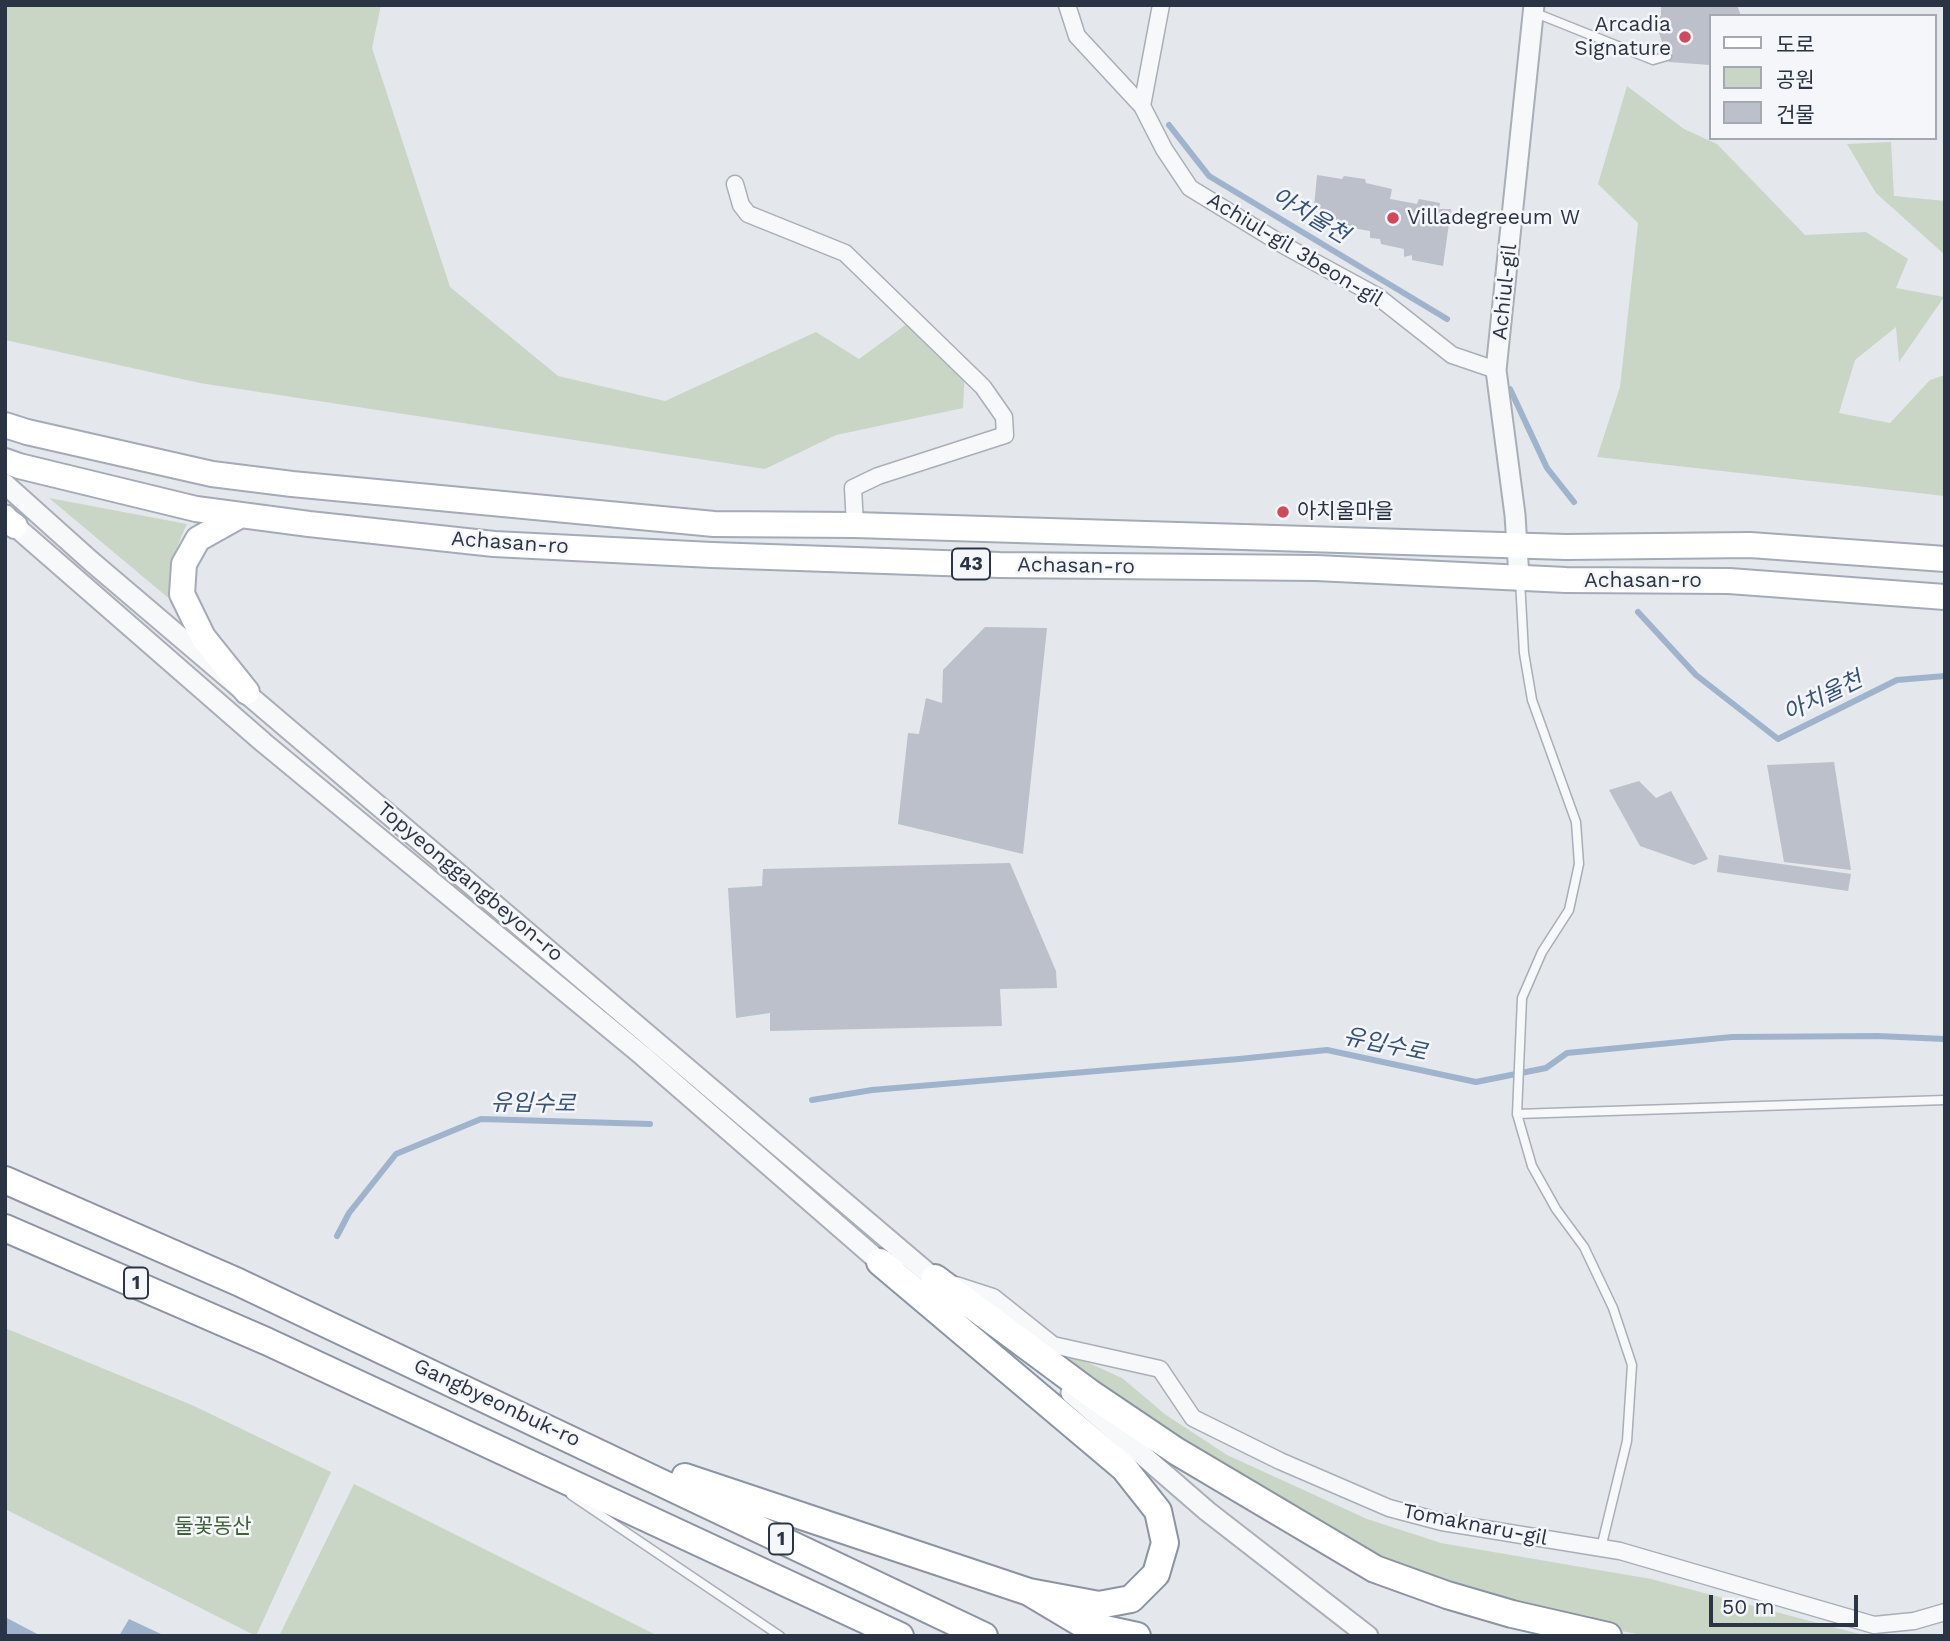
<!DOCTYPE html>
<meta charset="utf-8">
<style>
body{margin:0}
#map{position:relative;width:1950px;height:1641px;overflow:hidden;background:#e4e7ec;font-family:"Work Sans","Noto Sans KR",sans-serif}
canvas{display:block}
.frame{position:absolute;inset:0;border:7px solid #2b3445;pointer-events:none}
.legend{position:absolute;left:1709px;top:14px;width:228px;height:126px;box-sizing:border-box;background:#f4f6f9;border:2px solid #a4a8b1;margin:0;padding:9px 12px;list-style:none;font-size:21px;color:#2b3445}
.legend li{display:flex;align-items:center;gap:14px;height:35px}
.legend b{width:35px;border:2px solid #a4a8b1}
.scale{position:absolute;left:1709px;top:1595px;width:149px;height:32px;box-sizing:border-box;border:4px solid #2b3445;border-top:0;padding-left:9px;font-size:21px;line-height:24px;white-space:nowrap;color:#2b3445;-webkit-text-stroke:5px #f4f6f9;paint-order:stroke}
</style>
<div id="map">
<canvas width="1950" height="1641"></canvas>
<div class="frame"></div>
<ul class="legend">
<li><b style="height:9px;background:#fff"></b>도로</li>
<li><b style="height:19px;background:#c9d6c5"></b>공원</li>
<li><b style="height:19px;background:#bbc0ca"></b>건물</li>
</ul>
<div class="scale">50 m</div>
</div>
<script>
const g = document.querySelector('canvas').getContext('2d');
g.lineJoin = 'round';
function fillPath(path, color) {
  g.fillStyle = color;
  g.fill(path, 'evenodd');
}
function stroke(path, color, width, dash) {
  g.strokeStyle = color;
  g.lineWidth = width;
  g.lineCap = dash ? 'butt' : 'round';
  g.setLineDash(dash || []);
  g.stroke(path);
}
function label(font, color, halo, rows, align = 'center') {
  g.font = font + ' "Work Sans","Noto Sans KR",sans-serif';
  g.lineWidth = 5;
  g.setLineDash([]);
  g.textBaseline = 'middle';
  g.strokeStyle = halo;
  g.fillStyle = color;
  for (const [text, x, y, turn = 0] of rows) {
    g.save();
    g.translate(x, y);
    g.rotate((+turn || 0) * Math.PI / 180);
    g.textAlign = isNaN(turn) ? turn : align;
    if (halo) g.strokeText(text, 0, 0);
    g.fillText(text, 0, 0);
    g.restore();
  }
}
fillPath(new Path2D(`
 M 5,5 L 381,5 L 372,48 L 450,287 L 558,376 L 665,401 L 816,332 L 859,359 L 919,315 L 965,369 L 963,408 L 836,435 L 765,469 L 200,383 L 5,340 Z
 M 1627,86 L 1684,129 L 1717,144 L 1805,235 L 1866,232 L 1908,259 L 1896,288 L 1944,297 L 1899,362 L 1896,327 L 1855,360 L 1839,413 L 1890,423 L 1930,380 L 1945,375 L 1945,496 L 1597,457 L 1620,387 L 1638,223 L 1598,184 Z
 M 1891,142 L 1894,196 L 1945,201 L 1945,255 L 1876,193 L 1847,144 Z
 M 49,498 L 187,524 C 175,549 167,573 172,601 Z
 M 5,1328 L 194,1406 L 331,1472 L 256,1636 L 5,1509 Z
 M 1050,1351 L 1082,1360 L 1122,1378 L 1166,1415 L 1227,1455 L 1367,1519 L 1441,1543 L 1651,1579 L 1867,1636 L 1647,1636 L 1580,1623 L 1463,1595 L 1312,1527 Z
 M 354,1484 L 658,1636 L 279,1636 Z`), '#c9d6c5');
fillPath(new Path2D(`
 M 5,1617 L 41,1636 L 5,1636 Z
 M 129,1619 L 161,1634 L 119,1636 Z`), '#9fb4cc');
stroke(new Path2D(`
 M 1169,125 L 1209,176 L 1447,319
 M 1510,389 L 1547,468 L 1574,502
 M 1638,612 L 1696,675 L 1778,739 L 1897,680 L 1945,676
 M 812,1100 L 872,1090 L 1239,1059 L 1327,1050 L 1476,1082 L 1546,1068 L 1567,1053 L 1732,1037 L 1877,1036 L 1945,1039
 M 337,1236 L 349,1213 L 396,1154 L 481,1119 L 650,1124`), '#9fb4cc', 6);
fillPath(new Path2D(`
 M 1661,5 L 1737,5 L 1741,16 L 1710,16 L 1710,65 L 1669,62 L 1654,18 L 1661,16 Z
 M 1317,175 L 1342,179 L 1344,176 L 1365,179 L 1366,183 L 1392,189 L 1390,199 L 1417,204 L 1419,199 L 1440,203 L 1439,209 L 1451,209 L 1443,266 L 1412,260 L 1412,255 L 1404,257 L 1404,249 L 1381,244 L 1380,239 L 1370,238 L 1370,231 L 1347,227 L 1345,222 L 1336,221 L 1335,216 L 1322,212 L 1323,209 L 1314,207 Z
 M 985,627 L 1047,628 L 1023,854 L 898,824 L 908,733 L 919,734 L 926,698 L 942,703 L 943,670 Z
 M 1834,762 L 1851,870 L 1784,862 L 1767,765 Z
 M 1639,781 L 1656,798 L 1671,791 L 1708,859 L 1694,865 L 1640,846 L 1609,790 Z
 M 1719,855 L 1851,874 L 1848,891 L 1717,872 Z
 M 1010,863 L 1056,971 L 1057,988 L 1000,989 L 1002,1026 L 770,1031 L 770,1013 L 736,1018 L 728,888 L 762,886 L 763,869 Z`), '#bbc0ca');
const service = new Path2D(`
 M 1533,12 L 1653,60 L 1667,56
 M 1520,580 L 1524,653 L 1532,700 L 1576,822 L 1579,864 L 1569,910 L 1542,952 L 1522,998 L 1517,1114 L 1532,1166 L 1556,1209 L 1584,1247 L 1613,1308 L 1632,1365 L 1627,1441 L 1601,1548
 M 1517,1114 L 1945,1100
 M 571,1495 L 780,1636`);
const minor = new Path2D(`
 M 1067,5 L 1077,36 L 1142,106
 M 1161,5 L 1142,106 L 1164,149 L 1190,188 L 1285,246 L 1377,296 L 1452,355 L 1496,370
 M 735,184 L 741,205 L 748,214 L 845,253 L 983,387 L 1004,417 L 1005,435 L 878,476 L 853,488 L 855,525
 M 956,1285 L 993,1297 L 1053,1345 L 1160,1369 L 1193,1418 L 1280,1461 L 1389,1508 L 1442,1522 L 1620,1551 L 1874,1625 L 1914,1621 L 1945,1612`);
const tertiary = new Path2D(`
 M 5,484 L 92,562 L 943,1286
 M 6,515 L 15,526 L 264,743 L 643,1056 L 880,1262 L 893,1265
 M 1519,577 L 1515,515 L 1496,370 L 1534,5
 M 1071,1393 L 1207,1511 L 1368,1636`);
const primary = new Path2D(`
 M 5,425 L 27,432 L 212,474 L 292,484 L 714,524 L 855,525 L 1566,547 L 1750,545 L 1945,559
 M 5,461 L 19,466 L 196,509 L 309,524 L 494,544 L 712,555 L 1000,565 L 1316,568 L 1566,580 L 1729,581 L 1945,597
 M 241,515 L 198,539 L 184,564 L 182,594 L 203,637 L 247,692
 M 5,519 L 15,526`);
const trunk = new Path2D(`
 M 5,1180 L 238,1282 L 984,1636
 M 5,1228 L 266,1341 L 900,1636
 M 880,1262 L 1124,1468 L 1158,1511 L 1165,1543 L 1156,1574 L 1131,1599 L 1099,1605 L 1029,1592
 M 935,1278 L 1090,1393 L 1176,1451 L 1375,1569 L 1447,1595 L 1512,1614 L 1608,1636
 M 685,1477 L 1029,1592 L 1081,1623 L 1108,1636
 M 1091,1626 L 1137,1636`);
stroke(service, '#a9aeb7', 11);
stroke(minor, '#a9aeb7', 19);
stroke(tertiary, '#a9aeb7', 23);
stroke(primary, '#a3abb8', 28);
stroke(trunk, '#8b94a3', 30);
stroke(service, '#f7f8fa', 8);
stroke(minor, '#f7f8fa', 16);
stroke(tertiary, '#f7f8fa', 19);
stroke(primary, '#fff', 24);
stroke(trunk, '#fff', 26);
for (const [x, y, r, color] of [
 [1685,37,7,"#d1495b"],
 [1393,218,7,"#d1495b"],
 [1283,512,7,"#d1495b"]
]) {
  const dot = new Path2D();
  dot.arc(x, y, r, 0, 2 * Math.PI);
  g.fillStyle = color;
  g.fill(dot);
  stroke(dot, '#f4f6f9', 2.5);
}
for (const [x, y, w] of [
 [971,564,38],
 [136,1283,24],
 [781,1539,24]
]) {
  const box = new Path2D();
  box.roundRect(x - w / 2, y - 15.5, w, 31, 5);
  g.fillStyle = '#f4f6f9';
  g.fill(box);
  stroke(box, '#2b3445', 2);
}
label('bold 19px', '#2b3445', null, [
 ["43",971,564],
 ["1",136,1283],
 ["1",781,1539]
]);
label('21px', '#2b3445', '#f4f6f9', [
 ["Arcadia",1671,25,"right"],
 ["Signature",1671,49,"right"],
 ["Villadegreeum W",1407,218],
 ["아치울마을",1297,512]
], 'left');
label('21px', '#2b3445', '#f4f6f9', [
 ["Achiul-gil 3beon-gil",1295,250,31],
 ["Achiul-gil",1505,292,-84],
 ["Achasan-ro",510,543,4],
 ["Achasan-ro",1076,566,1],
 ["Achasan-ro",1643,581],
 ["Topyeonggangbeyon-ro",470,882,40],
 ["Gangbyeonbuk-ro",497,1403,25],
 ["Tomaknaru-gil",1475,1525,11]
]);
label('21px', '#3f6138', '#f4f6f9', [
 ["둘꽃동산",213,1527]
]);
label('italic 23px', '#34527a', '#f4f6f9', [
 ["아치울천",1310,216,31],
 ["아치울천",1823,697,-26],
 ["유입수로",1385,1045,12],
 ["유입수로",533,1104,1]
]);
</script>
